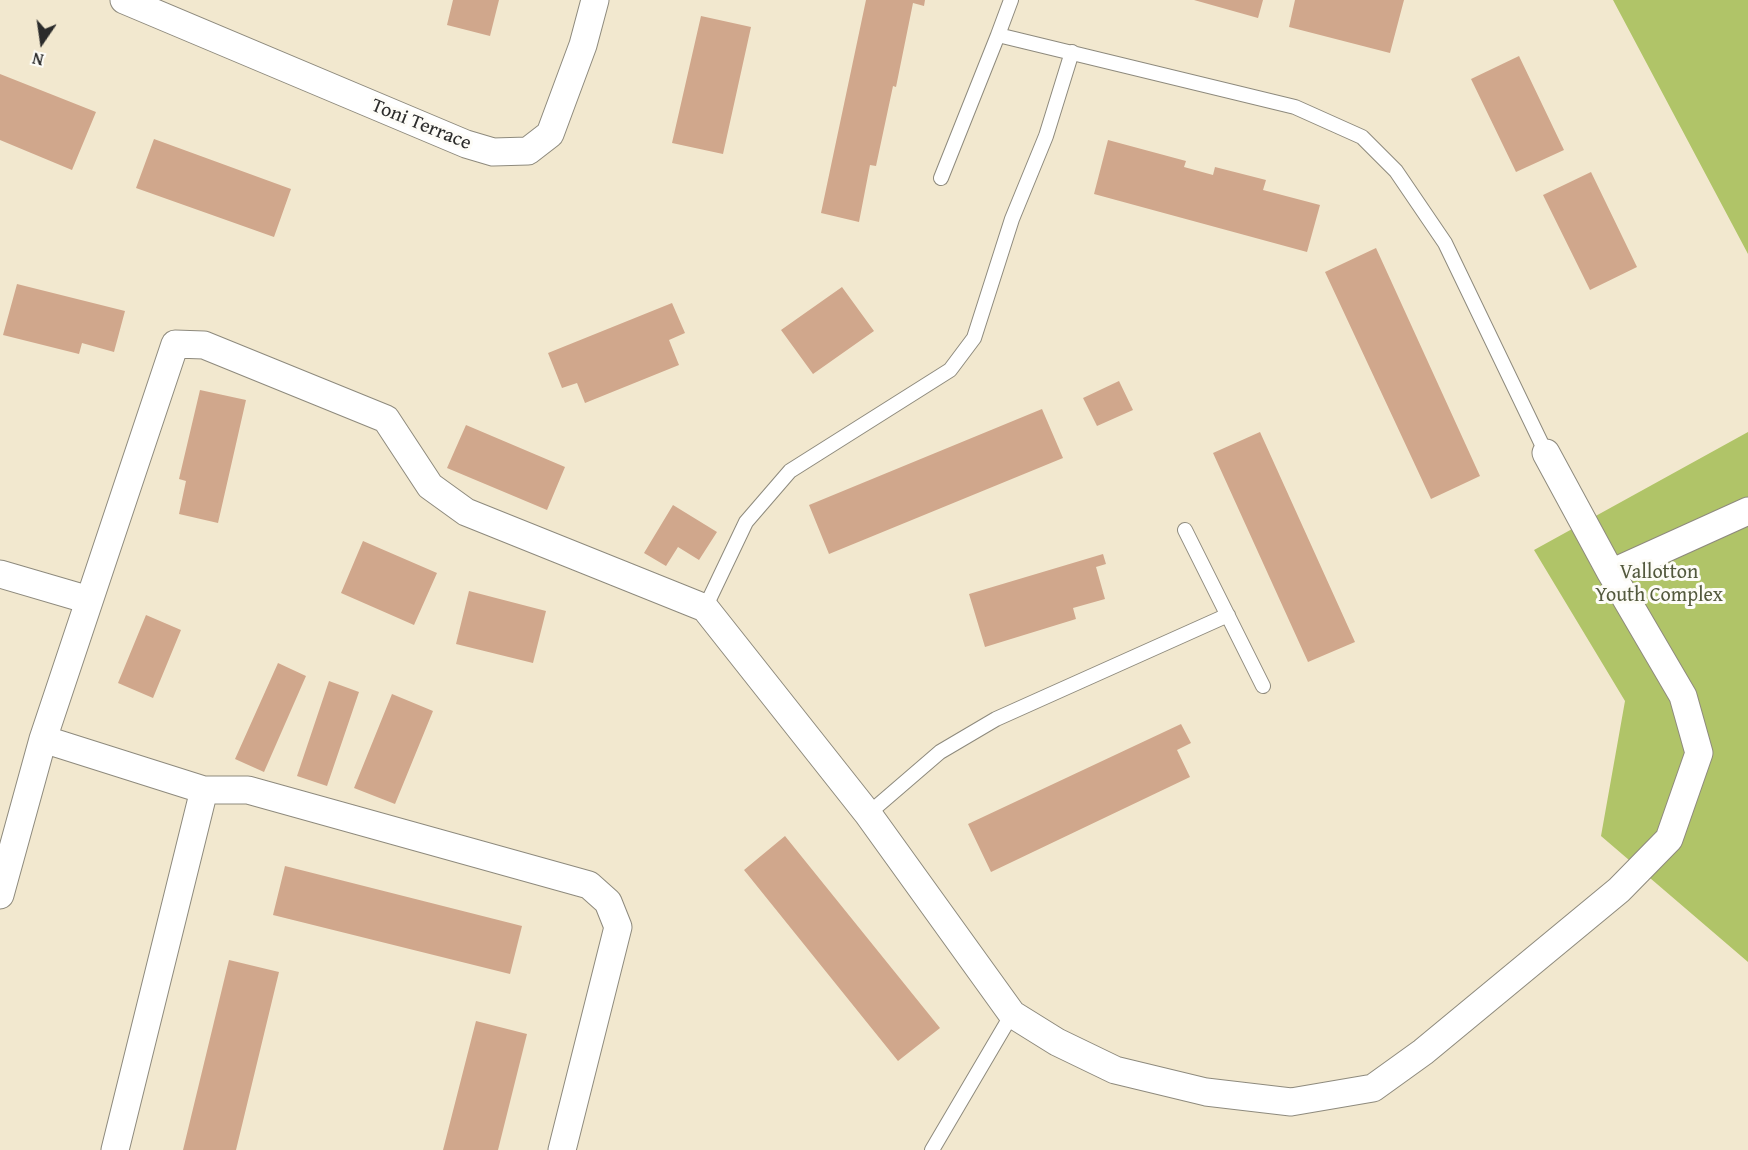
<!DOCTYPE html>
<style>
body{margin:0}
#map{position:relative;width:1748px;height:1150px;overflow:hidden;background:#f2e8cf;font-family:"Gentium Book Plus",serif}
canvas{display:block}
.north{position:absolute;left:12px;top:12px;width:60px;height:60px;-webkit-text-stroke:4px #fdfcf7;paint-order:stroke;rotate:193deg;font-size:16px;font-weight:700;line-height:24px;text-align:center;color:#2b2b2b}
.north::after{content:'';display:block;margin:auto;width:21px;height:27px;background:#2b2b2b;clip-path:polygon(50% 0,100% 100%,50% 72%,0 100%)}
</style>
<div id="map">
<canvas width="1748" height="1150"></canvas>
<div class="north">N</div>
</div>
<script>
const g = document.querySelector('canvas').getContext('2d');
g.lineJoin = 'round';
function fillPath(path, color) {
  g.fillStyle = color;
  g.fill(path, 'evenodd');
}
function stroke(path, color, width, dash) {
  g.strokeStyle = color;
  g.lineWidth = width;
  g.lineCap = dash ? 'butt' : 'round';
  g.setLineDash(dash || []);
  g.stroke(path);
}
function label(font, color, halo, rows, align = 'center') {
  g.font = font + ' "Gentium Book Plus",serif';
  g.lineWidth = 6;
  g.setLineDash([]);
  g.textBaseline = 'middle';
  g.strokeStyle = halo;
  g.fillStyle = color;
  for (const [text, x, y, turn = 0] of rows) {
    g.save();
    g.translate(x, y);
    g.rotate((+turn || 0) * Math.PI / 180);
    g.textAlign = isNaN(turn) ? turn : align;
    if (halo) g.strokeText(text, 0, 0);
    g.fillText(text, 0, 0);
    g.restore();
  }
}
fillPath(new Path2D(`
 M 1613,0 L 1748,0 L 1748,254 Z
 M 1748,432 L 1748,962 L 1601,836 L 1625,701 L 1534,550 Z`), '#b0c468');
fillPath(new Path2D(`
 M 453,0 L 499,0 L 490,36 L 447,25 Z
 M 866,0 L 925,0 L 924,6 L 913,3 L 896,87 L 893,86 L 876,166 L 870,165 L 859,222 L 821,213 Z
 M 1194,0 L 1263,0 L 1258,18 Z
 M 1295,0 L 1404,0 L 1390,53 L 1289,27 Z
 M 701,16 L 751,27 L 723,154 L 672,143 Z
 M 1519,56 L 1564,150 L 1516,172 L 1471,79 Z
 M 0,74 L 96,112 L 72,170 L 0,140 Z
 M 154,139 L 291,189 L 274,237 L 136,188 Z
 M 1108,140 L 1186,161 L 1184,167 L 1213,175 L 1215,167 L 1266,180 L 1263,190 L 1320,205 L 1307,252 L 1094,194 Z
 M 1591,172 L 1637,267 L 1590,290 L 1543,195 Z
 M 1376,248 L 1480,476 L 1431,499 L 1325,272 Z
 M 17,284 L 125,311 L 114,352 L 82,343 L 79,354 L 3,335 Z
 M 842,287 L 874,331 L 813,374 L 781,330 Z
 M 672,303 L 685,333 L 669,340 L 679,365 L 585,403 L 577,383 L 562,388 L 548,353 Z
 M 1119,381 L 1133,410 L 1097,426 L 1083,398 Z
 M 200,390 L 246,400 L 218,523 L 179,514 L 186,481 L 179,479 Z
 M 1042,409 L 1063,458 L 829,554 L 809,505 Z
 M 466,425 L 565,467 L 547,510 L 447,468 Z
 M 1260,432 L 1355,642 L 1308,662 L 1213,453 Z
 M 673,505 L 717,532 L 699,560 L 678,547 L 666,566 L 644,553 Z
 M 363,541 L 437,573 L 414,625 L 341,593 Z
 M 1103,554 L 1106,564 L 1096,567 L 1105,599 L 1073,608 L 1076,619 L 985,647 L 969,594 Z
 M 469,591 L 546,611 L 533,663 L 456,644 Z
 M 146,615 L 181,630 L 153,698 L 118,683 Z
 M 278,663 L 306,676 L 264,772 L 235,759 Z
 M 329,681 L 359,692 L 327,786 L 297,776 Z
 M 392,694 L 433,711 L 395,804 L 354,788 Z
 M 1181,724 L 1191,743 L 1177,750 L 1190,777 L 991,872 L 968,824 Z
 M 785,836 L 940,1028 L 898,1061 L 744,870 Z
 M 285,866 L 522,926 L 510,974 L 273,915 Z
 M 229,960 L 279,972 L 236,1150 L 183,1150 Z
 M 476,1021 L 527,1034 L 498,1150 L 443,1150 Z`), '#d0a78c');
const lane = new Path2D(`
 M 998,35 L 1011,0
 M 941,178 L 998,35 L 1295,107 L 1362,137 L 1396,171 L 1445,243 L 1546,453
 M 1185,530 L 1263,686
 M 705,608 L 746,522 L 790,471 L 950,370 L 974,338 L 1012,219 L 1046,136 L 1072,52
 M 868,814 L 940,752 L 996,719 L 1228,615
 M 932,1150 L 1012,1014`);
const street = new Path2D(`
 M 124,0 L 466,144 L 493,152 L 528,151 L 550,134 L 583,45 L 595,0
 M 1546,453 L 1611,573 L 1748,511
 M 0,574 L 89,600
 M 204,790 L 248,790 L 589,885 L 608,902 L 618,927 L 562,1150
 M 0,895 L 43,739
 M 115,1150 L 204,790 L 43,739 L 175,344 L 204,345 L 386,419 L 430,486 L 466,512 L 705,608 L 868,814 L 1012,1014 L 1057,1042 L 1115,1070 L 1206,1092 L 1291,1102 L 1373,1088 L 1423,1052 L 1619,890 L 1669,839 L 1699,753 L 1683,696 L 1611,573`);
stroke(lane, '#8e8a7d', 16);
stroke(street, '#8e8a7d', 29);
stroke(lane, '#fff', 14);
stroke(street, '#fff', 27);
label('20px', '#2b2b2b', '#fdfcf7', [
 ["Toni Terrace",421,125,22]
]);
label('20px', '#53593d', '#fdfcf7', [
 ["Vallotton",1659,573],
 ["Youth Complex",1659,596]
]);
</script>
